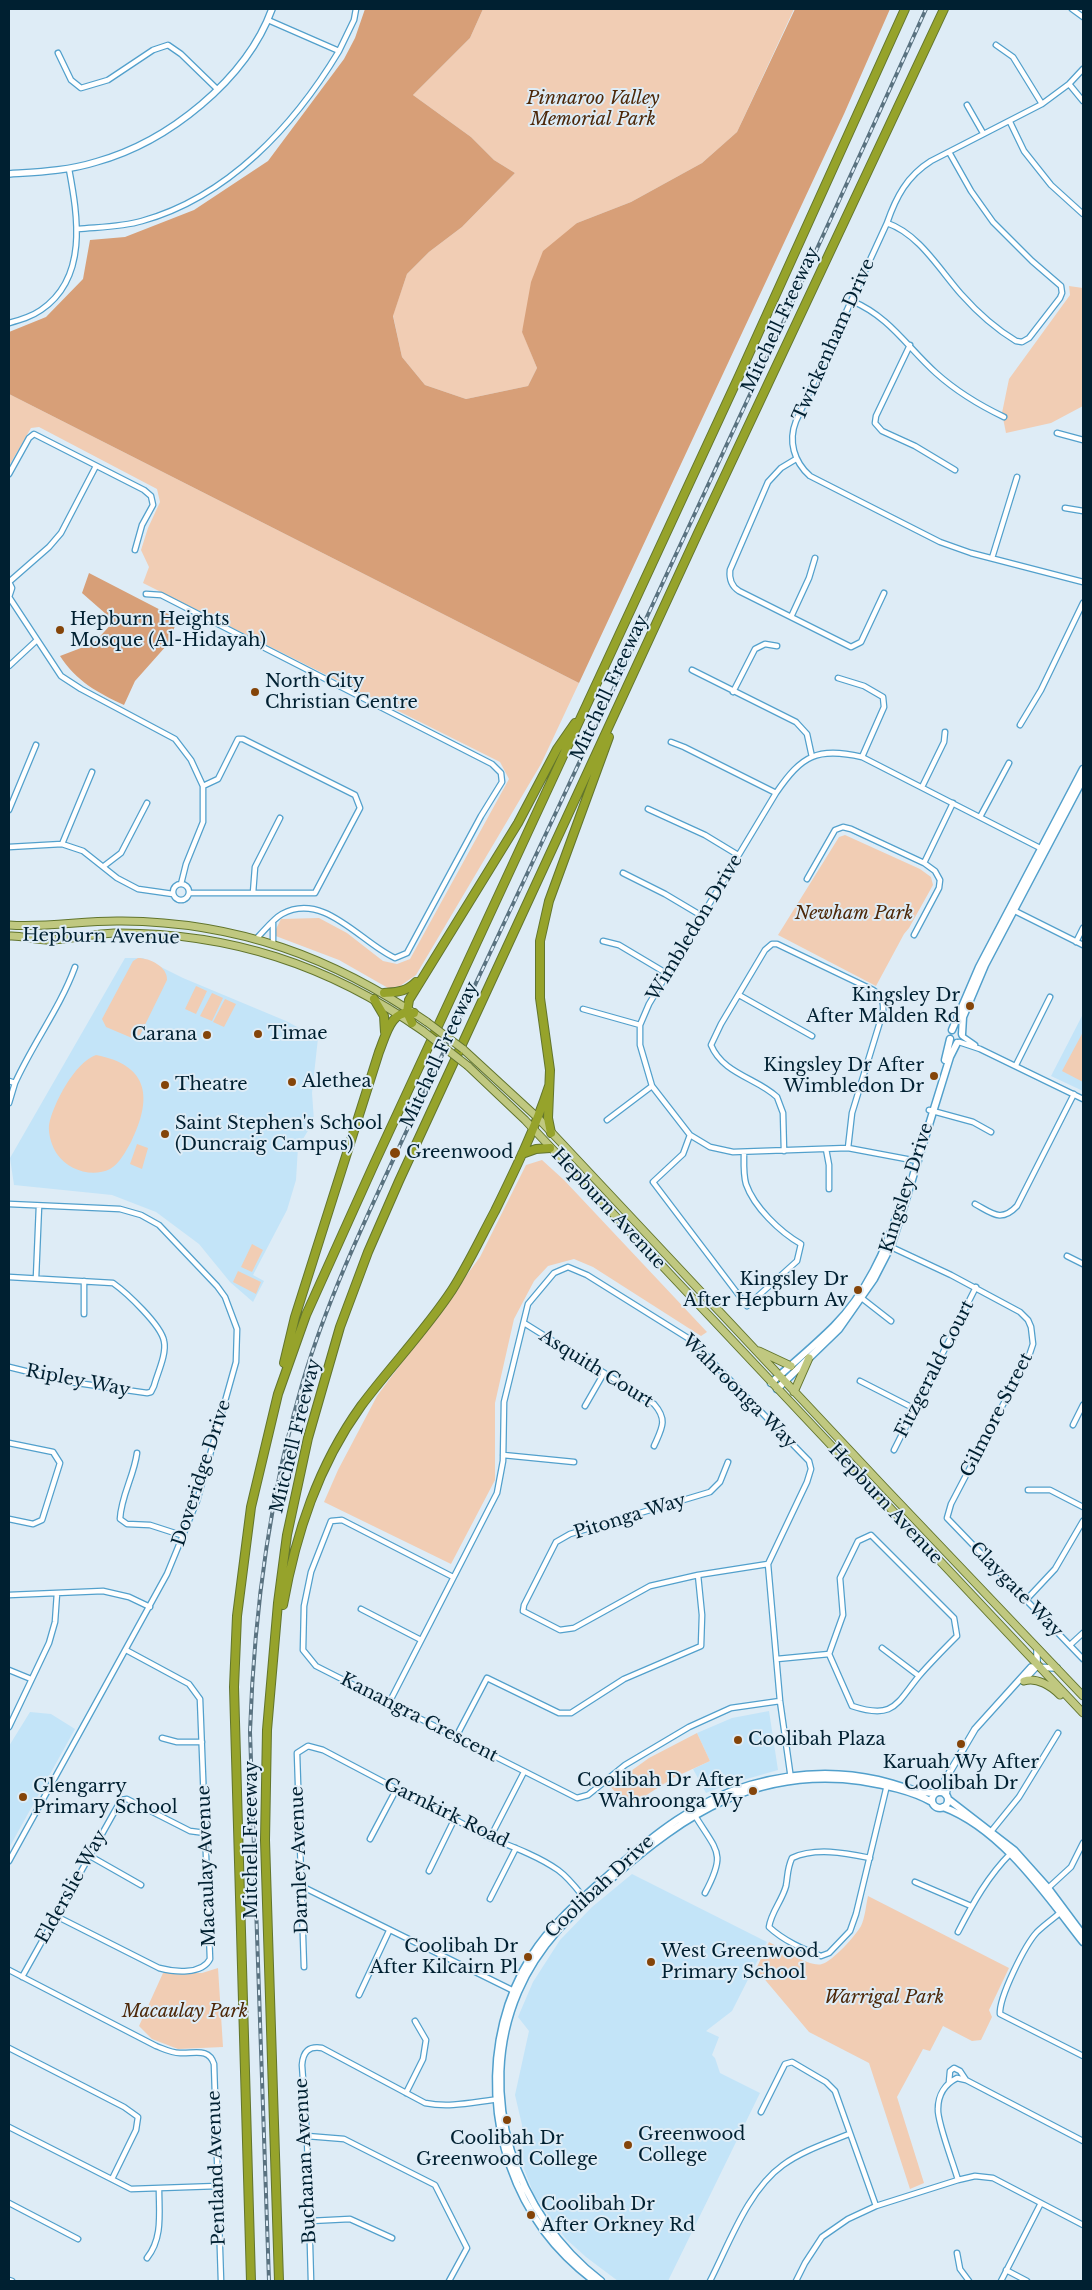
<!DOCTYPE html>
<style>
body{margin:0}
#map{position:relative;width:1092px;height:2290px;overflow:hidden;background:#deecf6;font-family:"Libre Baskerville",serif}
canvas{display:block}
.frame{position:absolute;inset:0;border:10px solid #002031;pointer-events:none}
</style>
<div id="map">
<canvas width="1092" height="2290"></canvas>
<div class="frame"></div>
</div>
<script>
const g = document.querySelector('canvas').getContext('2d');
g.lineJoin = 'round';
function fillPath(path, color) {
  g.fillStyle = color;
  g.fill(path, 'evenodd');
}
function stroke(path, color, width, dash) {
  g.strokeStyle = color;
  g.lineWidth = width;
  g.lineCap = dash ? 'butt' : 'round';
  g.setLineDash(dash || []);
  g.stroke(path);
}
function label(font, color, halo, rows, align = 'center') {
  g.font = font + ' "Libre Baskerville",serif';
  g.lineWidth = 4;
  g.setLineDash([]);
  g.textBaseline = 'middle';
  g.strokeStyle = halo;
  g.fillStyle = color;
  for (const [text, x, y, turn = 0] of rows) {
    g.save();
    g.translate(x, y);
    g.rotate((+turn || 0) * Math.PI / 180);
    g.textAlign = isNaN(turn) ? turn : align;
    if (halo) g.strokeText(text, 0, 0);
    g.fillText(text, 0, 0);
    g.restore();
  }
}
fillPath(new Path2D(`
 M 125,958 L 143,958 L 183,978 L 286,1021 L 318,1038 L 312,1093 L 314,1121 L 298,1147 L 296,1180 L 287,1210 L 253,1275 L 264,1281 L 253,1302 L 230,1282 L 199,1244 L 156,1212 L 112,1195 L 14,1185 L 10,1158 Z
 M 1083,1014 L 1083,1091 L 1051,1076 Z
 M 769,1711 L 778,1770 L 729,1784 L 706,1793 L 693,1769 L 710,1761 L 697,1733 L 732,1718 Z
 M 30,1712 L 51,1714 L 75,1729 L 9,1848 L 9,1746 Z
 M 632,1874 L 767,1942 L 732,2011 L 706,2031 L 719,2037 L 712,2055 L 715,2058 L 720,2073 L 760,2093 L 668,2281 L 618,2281 L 586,2257 L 566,2239 L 534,2195 L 523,2166 L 522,2125 L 515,2095 L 529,2031 L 518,2017 L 533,1982 L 560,1940 L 592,1907 Z`), '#c3e4f8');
fillPath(new Path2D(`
 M 483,9 L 794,9 L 737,132 L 702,163 L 631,202 L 577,223 L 522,331 L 537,368 L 528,386 L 466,399 L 425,385 L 402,357 L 393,315 L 407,274 L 429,252 L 462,227 L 515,173 L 494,160 L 471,137 L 413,95 L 470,38 Z
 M 1069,286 L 1083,288 L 1083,406 L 1051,423 L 1006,433 L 1002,413 L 1009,379 L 1070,295 Z
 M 9,394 L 579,683 L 541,764 L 416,975 L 400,986 L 388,988 L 339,960 L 273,935 L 281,919 L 319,918 L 347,933 L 383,961 L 397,964 L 410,959 L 509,779 L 500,762 L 143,583 L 149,567 L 141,550 L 148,528 L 160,502 L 157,489 L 39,427 L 31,428 L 9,466 Z
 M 845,835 L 920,869 L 931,877 L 933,885 L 909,928 L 904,934 L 876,986 L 778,935 L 839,837 Z
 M 138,958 C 150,958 168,967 167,980 L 140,1035 L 132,1038 L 106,1027 L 102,1019 L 133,961 Z
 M 196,986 L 207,991 L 196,1014 L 185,1009 Z
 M 212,993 L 223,998 L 212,1021 L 200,1016 Z
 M 225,999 L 236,1004 L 224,1027 L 213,1022 Z
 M 1083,1032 L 1083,1082 L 1062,1071 Z
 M 96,1055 C 149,1065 153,1098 131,1142 C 126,1151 119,1164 110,1169 C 92,1178 68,1170 57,1154 C 52,1147 48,1134 49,1125 C 53,1104 75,1062 96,1055 Z
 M 137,1144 L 148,1148 L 142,1169 L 130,1164 Z
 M 542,1160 L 564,1180 L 707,1332 L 701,1336 L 593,1267 L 574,1259 L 548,1266 L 534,1281 L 514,1319 L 495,1403 L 495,1480 L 451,1564 L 324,1502 L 338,1470 L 377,1396 L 480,1257 L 526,1165 Z
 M 252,1244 L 263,1250 L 252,1272 L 241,1267 Z
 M 238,1271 L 261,1282 L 256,1294 L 233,1282 Z
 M 697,1733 L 710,1761 L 673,1778 L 628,1807 L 610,1786 L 649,1758 Z
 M 868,1896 L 1009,1968 L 989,2010 L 992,2017 L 981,2040 L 972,2041 L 943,2026 L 930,2051 L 923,2049 L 897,2097 L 924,2183 L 910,2189 L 869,2063 L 809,2032 L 756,1969 L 769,1942 C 780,1948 811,1968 822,1964 C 833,1961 855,1936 861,1926 C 865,1918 866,1905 868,1896 Z
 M 218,1968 L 223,2047 L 178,2049 L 152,2039 L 139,2026 L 163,1973 L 202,1973 Z`), '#f1cdb4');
fillPath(new Path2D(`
 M 365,9 L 483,9 L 470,38 L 413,95 L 471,137 L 494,160 L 515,173 L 462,227 L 429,252 L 407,274 L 393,316 L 402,357 L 425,385 L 466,399 L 528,386 L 537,368 L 522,332 L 531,282 L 543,251 L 577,223 L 631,202 L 702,163 L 737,132 L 795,9 L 890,9 L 844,114 L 579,683 L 9,394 L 9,332 L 46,317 L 83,279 L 90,240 L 125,237 L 194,210 L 268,161 L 344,59 L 355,38 Z
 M 89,573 L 178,619 L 167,645 L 135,681 L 124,705 C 98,693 76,681 60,656 L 94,643 L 114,621 L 82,593 Z`), '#d79f78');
const minor = new Path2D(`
 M 1072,9 L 1083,17
 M 996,45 L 1013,57 L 1042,104
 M 339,51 L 354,20 L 356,9
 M 58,53 L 71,80 L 81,88 L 108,80 L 153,50 L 168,45 L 181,54 L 217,89
 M 1083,69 L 1069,84 L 1042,104 L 931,161 C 907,176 896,197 887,223 L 796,421 C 788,441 794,462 810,476 L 940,542 L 971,553 L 1083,582
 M 1069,84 L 1083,101
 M 967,105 L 983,133
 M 1010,122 L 1024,151 L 1051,185 L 1083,214
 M 887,223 C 919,234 939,269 961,294 C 977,312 996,329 1016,341 L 1022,342 L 1029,338 L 1060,298 L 1062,293 L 1061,286 L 1032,261 L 993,222 L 971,191 L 949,152
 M 78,229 C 99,227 122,227 142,221 C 228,197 294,126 339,51 L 268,20
 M 852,301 C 890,317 907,347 936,373 C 956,391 981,406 1004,417
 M 9,323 C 20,320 31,317 41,310 C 88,278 78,217 69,169
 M 910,345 L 876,416 L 875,423 L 882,431 L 915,446 L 955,470
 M 1057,433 L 1083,440
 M 796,459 L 781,468 L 768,482 L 730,570 C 729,579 731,586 739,591 L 851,647 L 861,642 L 884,593
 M 9,474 L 29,438 L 34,434 L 144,490 L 151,496 L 153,505 L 142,525 L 135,550
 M 1065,508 L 1083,511
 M 992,558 L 1017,477
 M 9,582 L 49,547 L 61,533 L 96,466
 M 9,582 L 12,588 L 9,597
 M 146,594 L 161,595 L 492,764 L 501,773 L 502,782 L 481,816 L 407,953 L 395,958 C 361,943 324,891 282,914 C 273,919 264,931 257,938
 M 9,597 L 61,676 L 81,689 L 175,739 L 191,760 L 203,786
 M 791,617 L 809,578 L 815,558
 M 9,666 L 37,640
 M 692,670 L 796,722 L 807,734 L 812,757
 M 838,678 L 864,686 L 883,697 L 884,707 L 862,757
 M 733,692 L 755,649 L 765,644 L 777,646
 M 1020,725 L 1041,690 L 1083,603
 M 671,742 L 684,747 L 776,793
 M 922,787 L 944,742 L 945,732
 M 648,809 L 705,835 L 738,855
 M 9,810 L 36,745
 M 980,817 L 1009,763
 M 62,844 L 92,772
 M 9,847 L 62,844 L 83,851 L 117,878 L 138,889 L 173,894
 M 924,863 L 953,803
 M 104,866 L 121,853 L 147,803
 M 623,873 L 665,894 L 702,916
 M 807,879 L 835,830 L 843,827 L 851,829 L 924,863 L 935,871 L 940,880 L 939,888 L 914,935
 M173 892a8 8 0 1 1 16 0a8 8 0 1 1-16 0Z
 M 181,884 L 186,864 L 203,822 L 203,786 L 218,779 L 238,739 L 243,739 L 355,795 L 360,808 L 315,893 L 189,893
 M 253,893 L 255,867 L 280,818
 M 1013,910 L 1083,945
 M 603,941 L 619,945 L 666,973
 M 1076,942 L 1083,928
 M 273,943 L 273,923
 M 739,995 L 812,1036
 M 583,1009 L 640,1025
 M 962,1036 L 975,1045
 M 959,1042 L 980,1049 L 1083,1099
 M 1016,1065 L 1050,997
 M 9,1081 L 15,1083 C 33,1043 60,1008 75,967
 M 9,1103 L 15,1083
 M 929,1110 L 973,1122 L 991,1132
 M 607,1120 L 652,1086
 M 690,1135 L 683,1154 L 653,1182 L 747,1306 L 797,1261 L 801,1244 C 780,1232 754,1207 746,1184 C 743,1173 744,1162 744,1152
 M 826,1149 L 829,1165 L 829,1189
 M 784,1151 L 783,1113 L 777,1097 C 757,1078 723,1074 711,1045 L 721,1024 L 765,950 L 772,944 L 777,944 L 873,990 C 882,996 884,1002 883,1012 L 852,1113 L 848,1148
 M 917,1161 L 848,1148 L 733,1152 L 710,1147 L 690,1135 L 652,1086 L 640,1045 L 640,1025 L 649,1004 L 776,793 C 802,755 817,747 862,757 L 1042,849
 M 9,1204 L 120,1209 L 141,1215 L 159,1225 L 217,1286 L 225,1297 L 237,1329 L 236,1362 L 197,1501 L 167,1574 L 9,1861
 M 975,1204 C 992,1213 1001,1223 1017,1206 L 1074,1094
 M 889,1246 L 951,1275 L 1020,1312 L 1028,1320 L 1031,1327 L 1033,1344 L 1030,1353 L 951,1504 L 947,1518 L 1083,1659
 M 1067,1256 L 1083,1264
 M 9,1277 L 113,1283 C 127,1293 161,1325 164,1341 C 167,1354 157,1374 154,1386 L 151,1392 L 147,1393 L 70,1382 L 9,1367
 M 36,1278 L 39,1206
 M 859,1296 L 891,1321
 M 84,1314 L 84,1281
 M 524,1323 L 654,1404 C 668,1420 662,1428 654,1446
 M 860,1381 L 915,1409
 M 585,1406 L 604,1373
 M 1073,1425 L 1083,1405
 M 9,1443 L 53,1452 L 60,1463 L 42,1520 L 33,1524 L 9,1519
 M 894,1450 L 976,1287
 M 137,1453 C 134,1476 121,1496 120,1519 L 127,1524 L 150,1525 L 184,1536
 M 503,1455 L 574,1462
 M 728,1462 L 720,1482 L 710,1492 L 570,1534 L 556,1542 L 524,1605 L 523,1611 L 560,1630 L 574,1628 L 650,1586 L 698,1575 L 768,1564
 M 1028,1490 L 1050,1490 L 1083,1507
 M 871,1535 L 954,1618 L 957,1636 C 944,1649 931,1662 919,1676 C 896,1704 894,1720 852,1706 L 829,1654 L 843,1615 L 840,1578 L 858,1541 Z
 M 453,1577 L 342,1520 L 331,1521 L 311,1572 L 304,1606 L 303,1650 L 316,1666 L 577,1798 L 588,1795 L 625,1765 L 689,1727 L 731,1708 L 780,1701
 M 9,1595 L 103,1591 L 129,1597 L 150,1607
 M 1026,1600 L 1055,1569 L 1083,1521
 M 361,1609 L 421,1640
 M 1070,1645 L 1083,1633
 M 882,1648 L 919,1676
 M 777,1659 L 829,1654
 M 9,1670 L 31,1679
 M 389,1703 L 497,1493 L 503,1461 L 504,1402 L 528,1304 L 554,1273 L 568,1267 L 587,1275 L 691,1340 L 809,1461 L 811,1469 L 807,1482 L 768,1564 L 780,1701 L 791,1779
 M 9,1727 L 49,1643 L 55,1622 L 57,1593
 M 456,1737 L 487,1678 L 559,1713 L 571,1713 L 624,1679 L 701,1646 L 702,1615 L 698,1575
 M 162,1738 L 177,1742 L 202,1742
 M 694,1814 C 717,1852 727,1852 705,1893
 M 989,1834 L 1019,1797 L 1058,1733
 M 490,1838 L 524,1772
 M 370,1839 L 396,1790
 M 90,1856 L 141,1885
 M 870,1858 C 845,1853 816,1847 792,1858 C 787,1869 788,1875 786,1886 C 782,1901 771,1912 769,1927 C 784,1941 803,1949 821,1956 L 829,1953 L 850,1931 L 856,1914 L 887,1785
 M 429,1871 L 454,1820
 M 915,1882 L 971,1906
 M 301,1886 L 516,1992
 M 1046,1890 L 1071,1867 L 1083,1843
 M 490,1899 L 516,1848
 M 1061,1912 C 1054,1918 1044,1925 1037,1932 C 1025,1945 999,1997 1000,2014 L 1083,2056
 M 56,1916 L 159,1968 C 174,1972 202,1975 210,1959 L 200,1699 L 189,1684 L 126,1650
 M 958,1932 C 973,1903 988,1876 1011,1853
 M 304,1967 L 297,1753 L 308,1746 L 323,1750 L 490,1838 C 513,1847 538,1856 558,1870 C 569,1878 577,1889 585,1899
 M 9,1970 L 156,2046 C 164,2049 171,2053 180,2053 C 193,2054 209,2047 214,2064 L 221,2281
 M 22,1977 L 121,1800 L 127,1799 L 190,1831 L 205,1833
 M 359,1995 L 389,1931
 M 9,2048 L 124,2107 L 138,2117 L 136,2130 L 112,2179
 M 949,2082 L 950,2071 L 954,2068 L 960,2071 L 966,2080
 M 406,2093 L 423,2059 L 426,2040 L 415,2021
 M 761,2112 L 785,2064 L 792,2062 L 826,2082 L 835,2091 L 876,2206
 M 9,2127 L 131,2189 L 218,2186
 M 307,2136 L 344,2139 L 435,2185 L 467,2248 L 449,2281
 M 958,2180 C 954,2165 937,2122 938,2109 C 938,2095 945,2084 957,2078 L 966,2080 L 1083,2141
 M 9,2203 L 78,2239
 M 310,2221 L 350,2219 L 392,2238
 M 957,2253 L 960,2269 L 969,2281
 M 147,2258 C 163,2238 159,2213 159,2189
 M 1006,2270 L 1027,2281
 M 9,2280 L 12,2281
 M 311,2281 L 307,2136 L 302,2065 C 303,2051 309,2046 322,2048 L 425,2103 C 451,2108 473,2102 500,2099
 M 710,2281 C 729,2244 748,2190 783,2165 C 802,2151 827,2143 849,2134
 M 796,2281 L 805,2263 L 822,2237 L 848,2219 L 876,2206 L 958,2180 L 975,2176 L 993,2178 L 1083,2225
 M 1001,2281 L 1041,2203`);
const tertiary = new Path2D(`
 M 9,174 C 38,172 67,171 96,162 C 168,142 246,80 272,9
 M 1023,1681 L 1037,1666 L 1037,1648
 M 938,1792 L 975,1729 L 1031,1667 L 1057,1668
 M 946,1795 L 949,1779`);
const secondary = new Path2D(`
 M 952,1030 L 979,967 L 1083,769
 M 962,1034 L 963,1017 L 985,965 L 1083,779
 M 945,1060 L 950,1039
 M 771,1383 C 792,1364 814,1346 834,1326 C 865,1295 887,1249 899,1208
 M 777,1389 L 839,1329 L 874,1279 L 891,1246 L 902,1212 L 950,1057 L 957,1043
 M932 1800a8 8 0 1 1 16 0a8 8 0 1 1-16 0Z
 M 948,1799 L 1014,1850 L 1048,1888 L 1083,1935
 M 943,1807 C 1002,1829 1046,1895 1083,1942
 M 594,2281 C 576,2267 558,2250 544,2231 C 486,2152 479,2039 532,1955 C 553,1922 584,1897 613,1871 C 653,1835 697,1800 750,1785 C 792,1773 835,1770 878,1780 C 897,1784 916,1793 935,1793
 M 601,2281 C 515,2215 474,2095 518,1992 C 538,1945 573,1912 612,1878 C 686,1813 757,1767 861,1781 C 884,1785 911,1790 932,1802`);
const primary = new Path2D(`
 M 9,925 C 47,928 85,920 122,921 C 237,922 333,957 427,1022
 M 9,936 C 21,935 34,940 46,940 C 69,940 91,934 114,933 C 229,932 329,965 423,1031
 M 463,1049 L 538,1118 L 884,1487 L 1083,1696
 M 468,1066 L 525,1120 L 1083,1713
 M 759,1351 L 791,1366
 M 794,1392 L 809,1358
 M 1024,1681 C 1037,1677 1051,1686 1060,1695`);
const motorway = new Path2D(`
 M 384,993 C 397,992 406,992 416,982
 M 374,999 L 384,1016 L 385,1032
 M 412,1023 L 407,1012 L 409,1000 L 518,823 L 557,749 L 575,723
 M 551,1133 L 548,1118 L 550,1070 L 540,998 L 540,941 L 549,901 L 609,737
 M 522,1154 L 536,1149 L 550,1148
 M 284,1363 L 295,1317 L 379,1052 C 386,1035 391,1008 414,1013
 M 283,1605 C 296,1533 318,1466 361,1406 C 390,1367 425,1331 452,1290 C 468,1265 481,1237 495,1211 C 515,1170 535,1129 549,1086
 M 251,2281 L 234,1687 L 237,1616 L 251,1507 L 278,1394 L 306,1315 L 375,1162 L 739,376 L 905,9
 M 279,2281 L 265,1840 L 267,1730 L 278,1603 L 287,1535 L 308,1438 L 340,1327 L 368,1252 L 399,1181 L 698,533 L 944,9`);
stroke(minor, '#52a0cc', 7);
stroke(tertiary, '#52a0cc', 8);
stroke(secondary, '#52a0cc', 9);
stroke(primary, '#62752d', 9);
stroke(motorway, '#62752d', 10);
stroke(minor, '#fff', 4.5);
stroke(tertiary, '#fff', 5.5);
stroke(secondary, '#fff', 6);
stroke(primary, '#c0c880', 7);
stroke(motorway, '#96a32b', 8);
const rail = new Path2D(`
 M 269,2281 L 250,1732 C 254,1613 269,1496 303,1381 C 329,1294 369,1212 407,1130 C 457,1023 508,916 558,808 C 682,542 806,276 926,9`);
stroke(rail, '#597280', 4);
stroke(rail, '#deecf6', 2, [5.5]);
const primaryBridge = new Path2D(`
 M 427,1022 L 463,1049
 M 423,1031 L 468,1066`);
stroke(primaryBridge, '#62752d', 9, []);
stroke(primaryBridge, '#c0c880', 7);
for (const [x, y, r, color] of [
 [60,630,5,"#844409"],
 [255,692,5,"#844409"],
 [970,1006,5,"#844409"],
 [258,1034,5,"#844409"],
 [207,1035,5,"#844409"],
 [934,1076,5,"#844409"],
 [292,1082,5,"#844409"],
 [165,1085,5,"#844409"],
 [165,1134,5,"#844409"],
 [395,1153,6,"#844409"],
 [858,1290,5,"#844409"],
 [738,1740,5,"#844409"],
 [961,1744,5,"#844409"],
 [753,1791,5,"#844409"],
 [23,1797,5,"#844409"],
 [528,1957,5,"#844409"],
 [651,1962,5,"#844409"],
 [507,2120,5,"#844409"],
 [628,2145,5,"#844409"],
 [531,2215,5,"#844409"]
]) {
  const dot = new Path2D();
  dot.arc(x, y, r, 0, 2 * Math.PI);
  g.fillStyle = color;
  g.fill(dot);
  stroke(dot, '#deecf6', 2);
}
label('italic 18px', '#4d2809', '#deecf6', [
 ["Pinnaroo Valley",593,99],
 ["Memorial Park",593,120],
 ["Newham Park",854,914],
 ["Warrigal Park",884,1998],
 ["Macaulay Park",185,2012]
]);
label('18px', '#002031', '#deecf6', [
 ["Mitchell Freeway",781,320,-65],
 ["Twickenham Drive",834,340,-66],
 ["Mitchell Freeway",610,688,-65],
 ["Wimbledon Drive",695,928,-59],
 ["Hepburn Avenue",101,937,1],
 ["Mitchell Freeway",440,1055,-65],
 ["Kingsley Drive",907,1188,-72],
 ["Hepburn Avenue",608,1209,47],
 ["Asquith Court",596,1369,32],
 ["Fitzgerald Court",935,1369,-63],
 ["Ripley Way",78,1381,11],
 ["Wahroonga Way",739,1392,45],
 ["Gilmore Street",997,1415,-63],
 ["Mitchell Freeway",296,1436,-76],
 ["Doveridge Drive",202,1473,-72],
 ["Hepburn Avenue",885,1504,47],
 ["Pitonga Way",630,1517,-17],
 ["Claygate Way",1016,1590,46],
 ["Kanangra Crescent",419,1718,27],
 ["Garnkirk Road",446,1813,26],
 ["Mitchell Freeway",252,1840,-90],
 ["Darnley Avenue",300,1860,-92],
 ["Macaulay Avenue",207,1866,-92],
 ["Elderslie Way",72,1887,-61],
 ["Coolibah Drive",600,1887,-43],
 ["Buchanan Avenue",306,2161,-93],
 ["Pentland Avenue",217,2168,-92]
]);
label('18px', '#002031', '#deecf6', [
 ["Hepburn Heights",70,620],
 ["Mosque (Al-Hidayah)",70,641],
 ["North City",265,682],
 ["Christian Centre",265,703],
 ["Kingsley Dr",960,996,"right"],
 ["After Malden Rd",960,1017,"right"],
 ["Timae",268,1034],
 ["Carana",197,1035,"right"],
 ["Kingsley Dr After",924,1066,"right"],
 ["Wimbledon Dr",924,1087,"right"],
 ["Alethea",302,1082],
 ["Theatre",175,1085],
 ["Saint Stephen's School",175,1124],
 ["(Duncraig Campus)",175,1145],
 ["Greenwood",406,1153],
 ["Kingsley Dr",848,1280,"right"],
 ["After Hepburn Av",848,1301,"right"],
 ["Coolibah Plaza",748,1740],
 ["Karuah Wy After",961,1763,"center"],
 ["Coolibah Dr",961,1784,"center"],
 ["Coolibah Dr After",743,1781,"right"],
 ["Wahroonga Wy",743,1802,"right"],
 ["Glengarry",33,1787],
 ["Primary School",33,1808],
 ["Coolibah Dr",518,1947,"right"],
 ["After Kilcairn Pl",518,1968,"right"],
 ["West Greenwood",661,1952],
 ["Primary School",661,1973],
 ["Greenwood",638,2135],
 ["College",638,2156],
 ["Coolibah Dr",507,2139,"center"],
 ["Greenwood College",507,2160,"center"],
 ["Coolibah Dr",541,2205],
 ["After Orkney Rd",541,2226]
], 'left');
</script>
